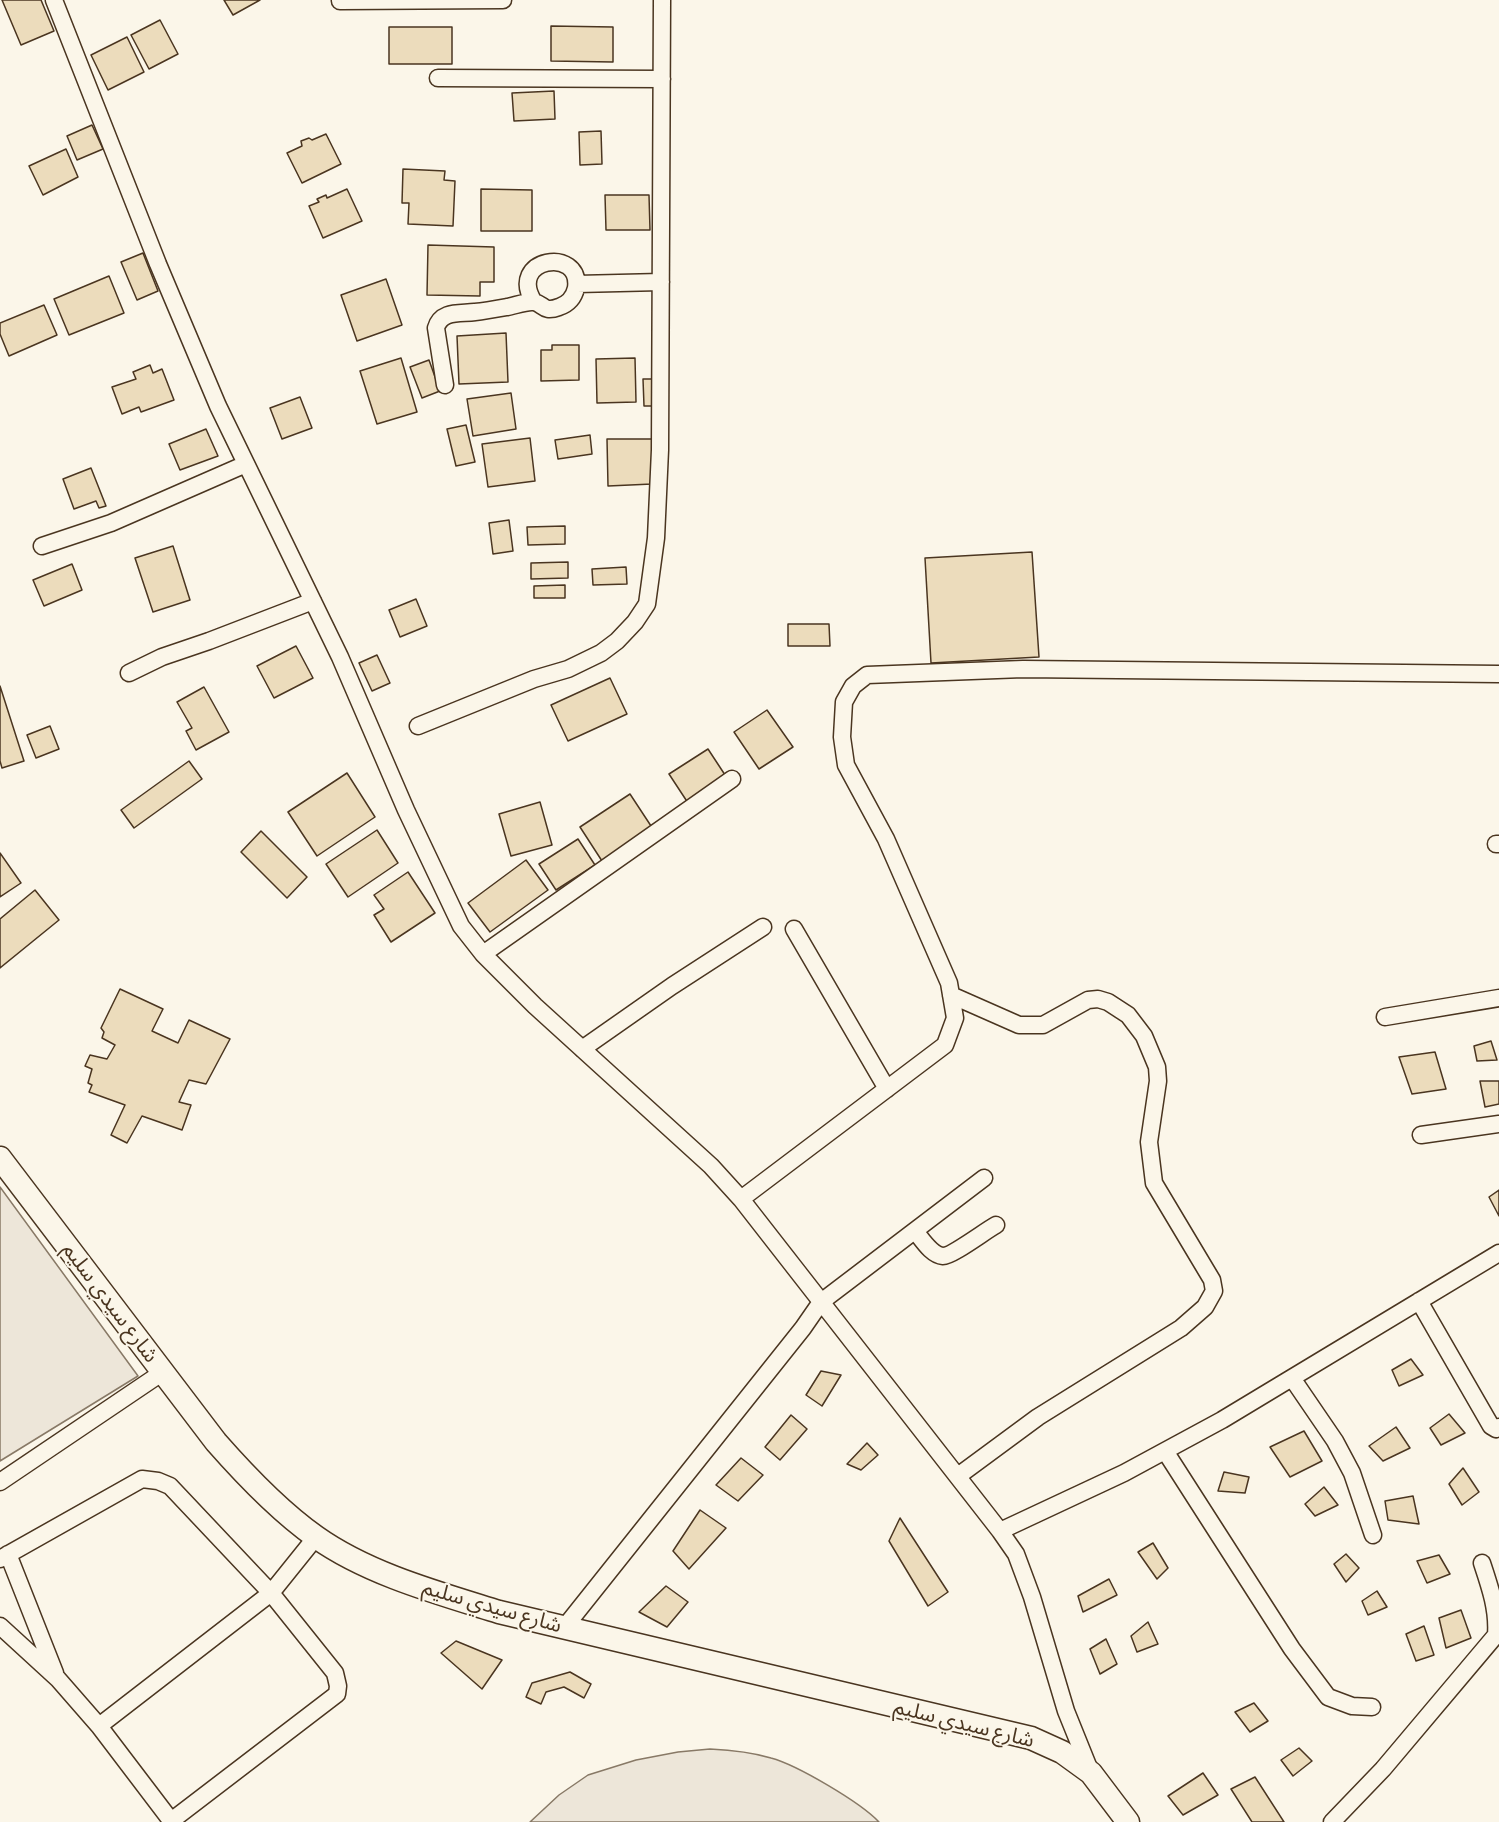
<!DOCTYPE html>
<meta charset="utf-8">
<style>
body{margin:0}
canvas{display:block;background:#fbf6e9}
</style>
<canvas width="1499" height="1822"></canvas>
<script>
const g = document.querySelector('canvas').getContext('2d');
g.lineJoin = 'round';
function fillPath(path, color) {
  g.fillStyle = color;
  g.fill(path, 'evenodd');
}
function stroke(path, color, width, dash) {
  g.strokeStyle = color;
  g.lineWidth = width;
  g.lineCap = dash ? 'butt' : 'round';
  g.setLineDash(dash || []);
  g.stroke(path);
}
function label(font, color, halo, rows, align = 'center') {
  g.font = font + ' "PT Sans Narrow","Noto Sans Arabic",sans-serif';
  g.lineWidth = 4.5;
  g.setLineDash([]);
  g.textBaseline = 'middle';
  g.strokeStyle = halo;
  g.fillStyle = color;
  for (const [text, x, y, turn = 0] of rows) {
    g.save();
    g.translate(x, y);
    g.rotate((+turn || 0) * Math.PI / 180);
    g.textAlign = isNaN(turn) ? turn : align;
    if (halo) g.strokeText(text, 0, 0);
    g.fillText(text, 0, 0);
    g.restore();
  }
}
const green = new Path2D(`
 M 0,1187 L 138,1376 L 0,1461 Z
 M 710,1749 C 731,1750 751,1752 771,1758 C 797,1765 860,1802 879,1822 L 530,1822 L 559,1795 L 588,1775 L 636,1760 L 678,1752 Z`);
fillPath(green, '#ede6d9');
stroke(green, '#887966', 1.5);
const building = new Path2D(`
 M 2,0 L 41,0 L 54,31 L 21,45 Z
 M 224,0 L 260,0 L 233,15 Z
 M 160,20 L 178,54 L 149,69 L 131,35 Z
 M 551,26 L 613,27 L 613,62 L 551,61 Z
 M 389,27 L 452,27 L 452,64 L 389,64 Z
 M 127,37 L 144,72 L 108,90 L 91,55 Z
 M 554,91 L 555,119 L 514,121 L 512,93 Z
 M 92,125 L 103,149 L 77,160 L 67,136 Z
 M 601,131 L 602,164 L 580,165 L 579,132 Z
 M 326,134 L 341,164 L 302,183 L 287,153 L 302,146 L 301,141 L 309,138 L 312,140 Z
 M 66,149 L 78,177 L 43,195 L 29,166 Z
 M 403,169 L 445,171 L 444,180 L 455,181 L 453,226 L 408,224 L 409,203 L 402,203 Z
 M 347,189 L 362,221 L 323,238 L 309,206 L 319,202 L 317,199 L 326,195 L 327,198 Z
 M 481,189 L 532,190 L 532,231 L 481,231 Z
 M 605,195 L 649,195 L 650,230 L 606,230 Z
 M 428,245 L 494,247 L 494,282 L 480,282 L 480,296 L 427,295 Z
 M 143,253 L 158,291 L 137,300 L 121,262 Z
 M 109,276 L 124,313 L 69,335 L 54,299 Z
 M 386,279 L 402,325 L 357,341 L 341,295 Z
 M 44,305 L 57,335 L 9,356 L 0,334 L 0,323 Z
 M 506,333 L 508,382 L 459,384 L 457,336 Z
 M 552,345 L 579,345 L 579,380 L 541,381 L 541,350 L 552,350 Z
 M 401,358 L 417,412 L 377,424 L 360,371 Z
 M 635,358 L 636,402 L 597,403 L 596,359 Z
 M 429,360 L 440,391 L 422,398 L 410,367 Z
 M 150,365 L 153,373 L 162,369 L 174,400 L 141,412 L 139,407 L 122,414 L 112,387 L 136,379 L 133,372 Z
 M 643,379 L 655,379 L 656,406 L 644,406 Z
 M 511,393 L 516,429 L 473,436 L 467,399 Z
 M 300,397 L 312,428 L 282,439 L 270,408 Z
 M 466,425 L 475,462 L 456,466 L 447,429 Z
 M 206,429 L 218,456 L 180,470 L 169,444 Z
 M 590,435 L 592,454 L 558,459 L 555,440 Z
 M 530,438 L 535,481 L 488,487 L 482,444 Z
 M 607,439 L 656,439 L 652,484 L 608,486 Z
 M 91,468 L 106,506 L 99,508 L 96,501 L 74,509 L 63,479 Z
 M 509,520 L 513,551 L 493,554 L 489,523 Z
 M 565,526 L 565,544 L 528,545 L 527,527 Z
 M 173,546 L 190,600 L 153,612 L 135,558 Z
 M 1032,552 L 1039,657 L 931,663 L 925,558 Z
 M 568,562 L 568,578 L 531,579 L 531,563 Z
 M 72,564 L 82,590 L 44,606 L 33,580 Z
 M 626,567 L 627,584 L 593,585 L 592,569 Z
 M 565,585 L 565,598 L 534,598 L 534,586 Z
 M 416,599 L 427,626 L 400,637 L 389,610 Z
 M 788,624 L 829,624 L 830,646 L 788,646 Z
 M 296,646 L 313,678 L 274,698 L 257,666 Z
 M 377,655 L 390,683 L 372,691 L 359,663 Z
 M 610,678 L 627,714 L 568,741 L 551,705 Z
 M 0,686 L 24,761 L 2,768 L 0,761 Z
 M 204,687 L 229,732 L 196,750 L 186,731 L 192,728 L 177,702 Z
 M 767,710 L 793,747 L 759,769 L 734,732 Z
 M 50,726 L 59,749 L 36,758 L 27,735 Z
 M 708,749 L 729,781 L 690,806 L 669,774 Z
 M 189,761 L 202,779 L 134,828 L 121,810 Z
 M 347,773 L 375,817 L 317,856 L 288,812 Z
 M 630,794 L 653,829 L 602,861 L 580,827 Z
 M 540,802 L 552,845 L 511,856 L 499,814 Z
 M 377,830 L 398,863 L 348,897 L 326,864 Z
 M 261,831 L 307,877 L 287,898 L 241,852 Z
 M 578,839 L 595,865 L 556,890 L 539,864 Z
 M 0,853 L 21,883 L 0,897 Z
 M 526,860 L 548,890 L 490,932 L 468,903 Z
 M 408,872 L 435,913 L 391,942 L 374,915 L 384,909 L 374,895 Z
 M 35,890 L 59,920 L 0,968 L 0,919 Z
 M 120,989 L 163,1009 L 152,1031 L 178,1043 L 189,1020 L 230,1039 L 206,1084 L 189,1080 L 179,1102 L 191,1105 L 182,1130 L 142,1116 L 127,1143 L 111,1135 L 125,1105 L 89,1092 L 92,1085 L 88,1083 L 92,1069 L 85,1066 L 90,1055 L 107,1059 L 115,1045 L 102,1038 L 104,1032 L 101,1028 Z
 M 1491,1041 L 1497,1060 L 1477,1061 L 1474,1046 Z
 M 1435,1052 L 1446,1089 L 1412,1094 L 1399,1057 Z
 M 1480,1081 L 1499,1081 L 1499,1104 L 1485,1107 Z
 M 1499,1190 L 1499,1216 L 1489,1197 Z
 M 1411,1359 L 1423,1375 L 1399,1386 L 1392,1370 Z
 M 821,1371 L 841,1375 L 822,1406 L 806,1395 Z
 M 1449,1414 L 1465,1433 L 1441,1445 L 1430,1428 Z
 M 791,1415 L 807,1429 L 780,1460 L 765,1447 Z
 M 1396,1427 L 1410,1448 L 1383,1461 L 1369,1446 Z
 M 1304,1431 L 1322,1461 L 1290,1477 L 1270,1447 Z
 M 867,1443 L 878,1455 L 861,1470 L 847,1464 Z
 M 741,1458 L 763,1475 L 738,1501 L 716,1485 Z
 M 1463,1468 L 1479,1492 L 1462,1505 L 1449,1484 Z
 M 1224,1472 L 1249,1477 L 1245,1493 L 1218,1491 Z
 M 1324,1487 L 1338,1505 L 1315,1516 L 1305,1504 Z
 M 1413,1496 L 1419,1524 L 1388,1520 L 1385,1501 Z
 M 700,1510 L 726,1528 L 689,1569 L 673,1551 Z
 M 900,1518 L 948,1592 L 928,1606 L 889,1541 Z
 M 1153,1543 L 1168,1568 L 1157,1579 L 1138,1552 Z
 M 1346,1554 L 1359,1568 L 1346,1582 L 1334,1564 Z
 M 1439,1555 L 1450,1574 L 1427,1583 L 1417,1561 Z
 M 1109,1579 L 1117,1595 L 1083,1612 L 1078,1596 Z
 M 666,1586 L 688,1602 L 667,1627 L 639,1612 Z
 M 1377,1591 L 1387,1607 L 1368,1615 L 1362,1601 Z
 M 1461,1610 L 1471,1638 L 1446,1648 L 1439,1618 Z
 M 1148,1622 L 1158,1644 L 1137,1652 L 1131,1636 Z
 M 1424,1626 L 1434,1655 L 1416,1661 L 1406,1634 Z
 M 1106,1639 L 1117,1664 L 1100,1674 L 1090,1649 Z
 M 456,1641 L 502,1660 L 482,1689 L 441,1653 Z
 M 570,1672 L 591,1684 L 584,1698 L 564,1687 L 546,1692 L 541,1704 L 526,1697 L 532,1683 Z
 M 1254,1703 L 1268,1721 L 1250,1732 L 1235,1712 Z
 M 1299,1748 L 1312,1761 L 1293,1776 L 1281,1760 Z
 M 1203,1773 L 1218,1795 L 1183,1815 L 1168,1796 Z
 M 1255,1777 L 1284,1822 L 1252,1822 L 1231,1789 Z`);
fillPath(building, '#ecdcbc');
stroke(building, '#4a3520', 1.5);
const minor = new Path2D(`
 M 54,0 L 158,264 L 218,406 L 340,657 L 406,810 L 461,926 L 483,954 L 535,1006 L 711,1166 L 741,1199 L 1000,1531 L 1016,1554 L 1032,1597 L 1066,1711 L 1091,1773
 M 340,1 L 503,0
 M 438,78 L 662,79
 M 577,284 L 661,282
 M 445,385 L 436,328 C 441,310 460,314 475,312 C 485,311 496,309 507,307 C 514,306 526,301 534,302 C 544,304 543,313 559,307 C 568,304 574,297 576,288 C 582,246 506,258 534,302
 M 42,546 L 111,523 L 246,464
 M 129,673 L 162,657 L 209,641 L 313,601
 M 418,726 L 534,679 L 568,669 L 601,653 L 617,641 L 635,622 L 647,604 L 656,538 L 660,450 L 662,0
 M 1496,844 L 1499,844
 M 794,929 L 887,1089
 M 483,954 L 732,779
 M 951,995 L 1019,1025 L 1043,1025 L 1088,1000 L 1098,999 L 1108,1002 L 1128,1015 L 1144,1036 L 1157,1067 L 1158,1081 L 1149,1142 L 1154,1183 L 1212,1280 L 1214,1291 L 1205,1307 L 1181,1328 L 1038,1417 L 958,1476
 M 1385,1017 L 1499,998
 M 582,1049 L 672,986 L 763,927
 M 1421,1135 L 1499,1124
 M 741,1199 L 945,1045 L 955,1018 L 949,983 L 886,839 L 846,765 L 842,737 L 844,702 L 853,686 L 867,675 L 1023,669 L 1499,674
 M 915,1231 C 922,1239 931,1255 943,1256 C 952,1256 985,1231 996,1225
 M 1419,1301 L 1491,1426 L 1496,1429 L 1499,1427
 M 1292,1378 L 1335,1441 L 1352,1473 L 1373,1535
 M 1165,1451 L 1292,1649 L 1328,1697 L 1352,1706 L 1372,1707
 M 0,1482 L 163,1372
 M 1000,1531 L 1124,1473 L 1222,1420 L 1499,1253
 M 8,1554 L 55,1673
 M 0,1559 L 142,1479 L 158,1481 L 170,1486 L 271,1593 L 335,1673 L 338,1686 L 337,1694 L 171,1821
 M 0,1626 L 58,1679 L 99,1726 L 172,1822
 M 564,1628 L 803,1328 L 821,1302 L 984,1178
 M 99,1726 L 271,1593 L 316,1537
 M 1332,1822 L 1383,1769 L 1496,1635 C 1498,1610 1490,1587 1482,1563`);
const secondary = new Path2D(`
 M 0,1158 L 216,1442 C 245,1475 279,1511 316,1537 C 368,1574 438,1593 499,1612 L 1031,1738 L 1062,1752 L 1091,1773 L 1128,1822`);
stroke(minor, '#4a3520', 19);
stroke(secondary, '#4a3520', 25);
stroke(minor, '#fbf6e9', 16);
stroke(secondary, '#fbf6e9', 22);
label('21px', '#4a3520', '#fbf6e9', [
 ["شارع سيدي سليم",110,1303,53],
 ["شارع سيدي سليم",492,1607,16],
 ["شارع سيدي سليم",964,1724,14]
]);
</script>
